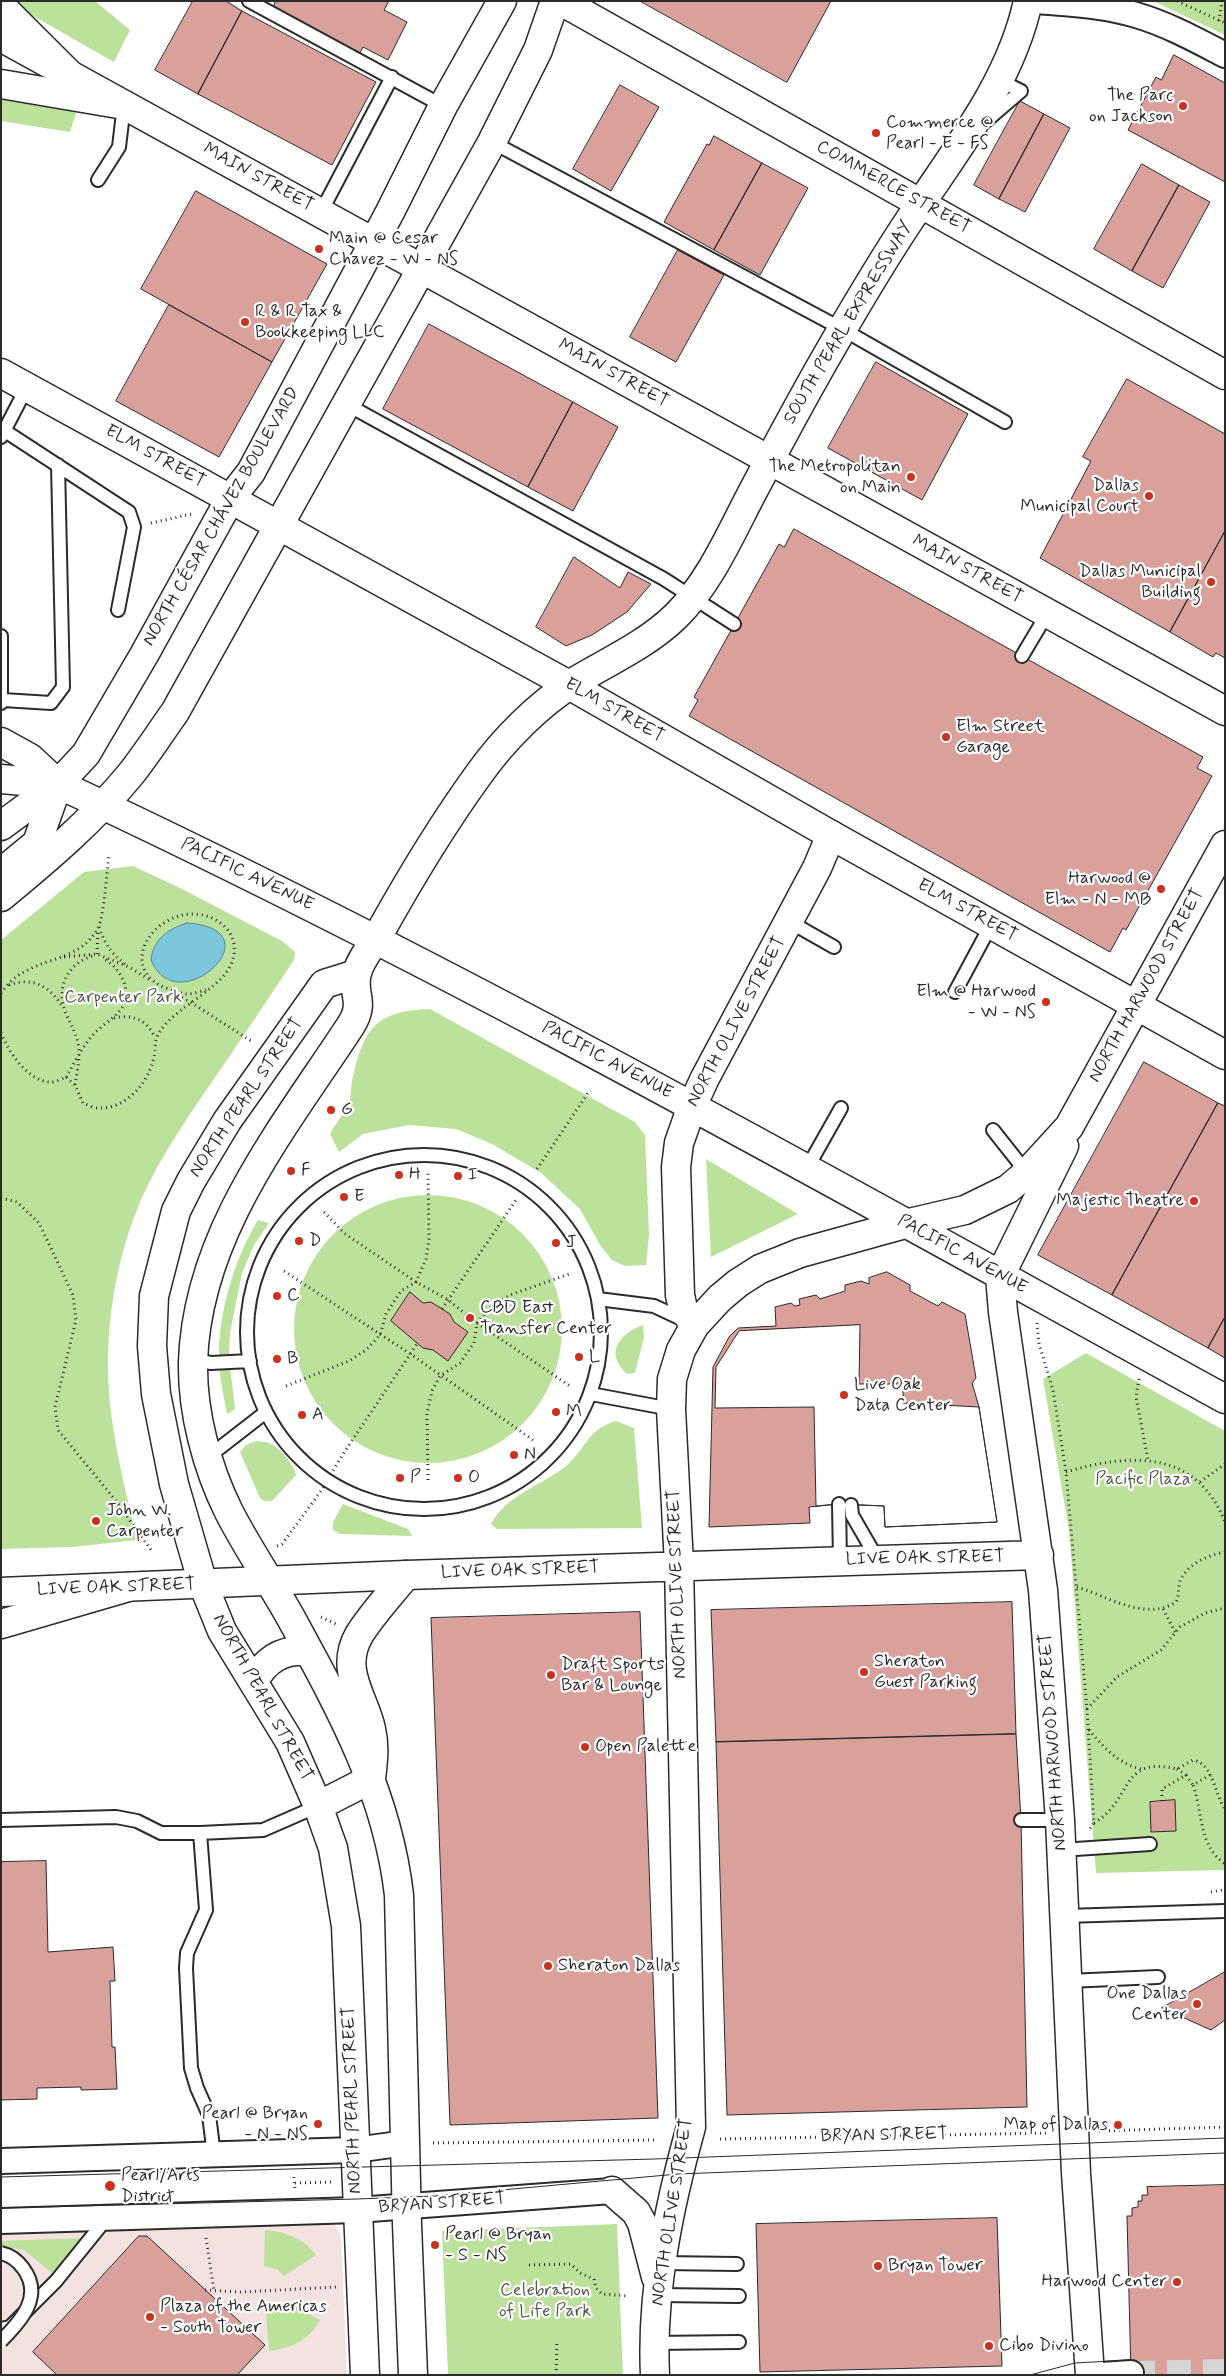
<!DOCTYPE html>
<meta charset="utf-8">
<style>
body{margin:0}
#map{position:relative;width:1226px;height:2376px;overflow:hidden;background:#fff;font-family:Mynerve,sans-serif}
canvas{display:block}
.frame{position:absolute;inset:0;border:2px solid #2b2b2b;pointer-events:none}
</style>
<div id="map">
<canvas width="1226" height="2376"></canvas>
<div class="frame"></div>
</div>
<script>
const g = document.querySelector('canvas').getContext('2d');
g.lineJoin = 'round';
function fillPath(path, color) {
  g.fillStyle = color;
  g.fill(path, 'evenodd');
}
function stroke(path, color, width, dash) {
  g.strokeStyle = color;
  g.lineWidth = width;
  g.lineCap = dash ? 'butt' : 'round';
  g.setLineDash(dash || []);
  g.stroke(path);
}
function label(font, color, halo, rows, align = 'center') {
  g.font = font + ' Mynerve,sans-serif';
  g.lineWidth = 4.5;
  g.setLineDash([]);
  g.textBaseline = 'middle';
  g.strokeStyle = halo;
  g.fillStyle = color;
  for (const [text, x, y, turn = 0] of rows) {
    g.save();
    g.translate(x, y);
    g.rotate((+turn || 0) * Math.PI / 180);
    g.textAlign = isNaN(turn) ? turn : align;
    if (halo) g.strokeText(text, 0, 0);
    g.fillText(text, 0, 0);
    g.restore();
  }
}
fillPath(new Path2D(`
 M 333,2222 L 341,2235 L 347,2375 L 1,2375 L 1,2227 Z`), '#f4e2e1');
fillPath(new Path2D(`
 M 7,1 L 95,1 L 130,30 L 114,62 Z
 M 1153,1 L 1225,1 L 1225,35 Z
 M 1,71 L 76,113 L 70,132 L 1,121 Z
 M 133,866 L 180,888 L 282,941 L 295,952 L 294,960 C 268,999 242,1038 216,1076 C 192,1111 167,1147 148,1185 C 121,1239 108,1305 108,1365 C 108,1424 124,1483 137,1540 L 73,1547 L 1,1549 L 1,940 L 84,872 Z
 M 430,1009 L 635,1122 L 645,1135 L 649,1235 L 646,1265 L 625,1266 L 612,1260 L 600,1245 L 580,1209 L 541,1173 L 492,1144 L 456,1129 L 409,1125 L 363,1134 L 339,1152 L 330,1134 C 336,1123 346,1111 350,1100 C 351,1094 351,1087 352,1081 C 364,1028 375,1011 430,1009 Z
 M 706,1159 L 798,1214 L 711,1257 Z
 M294 1329a134 134 0 1 1 268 0a134 134 0 1 1-268 0Z
 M 258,1220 L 269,1223 L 254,1245 L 242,1273 L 230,1333 L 229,1357 L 235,1409 L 227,1414 C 223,1393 218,1371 219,1349 C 220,1307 236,1256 258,1220 Z
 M 643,1325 L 644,1337 L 635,1373 L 627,1374 C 604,1353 619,1334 643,1325 Z
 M 1086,1353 L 1225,1431 L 1225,1870 L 1096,1873 L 1069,1530 L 1043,1379 Z
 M 616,1421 L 634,1428 L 642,1528 L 497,1529 L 491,1524 C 505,1496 542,1485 566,1466 C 587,1448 586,1430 616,1421 Z
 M 256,1441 C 260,1442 265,1441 269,1443 C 279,1447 294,1464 296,1475 L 272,1501 L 264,1501 L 260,1498 L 240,1452 L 246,1445 Z
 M 343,1504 L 408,1529 L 412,1536 L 340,1534 L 333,1530 L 333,1522 Z
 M 617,2224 L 623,2375 L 448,2375 L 442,2231 Z
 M 265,2230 C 286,2232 303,2238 316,2255 L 284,2276 L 278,2270 L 264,2266 Z
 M 81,2238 L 52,2273 L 24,2250 L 1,2246 L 1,2241 Z
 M 285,2301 L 320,2320 C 309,2340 292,2348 269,2351 L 266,2314 L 280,2308 Z`), '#bce19b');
const water = new Path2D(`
 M 187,923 C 280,929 177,1024 151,960 C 153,939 168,929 187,923 Z`);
fillPath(water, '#7bc6da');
stroke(water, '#5b8894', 1);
const building = new Path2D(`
 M 193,1 L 226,1 L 242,11 L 198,94 L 155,70 Z
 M 274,1 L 389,1 L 384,10 L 407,22 L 388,60 L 363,47 L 360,53 L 273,8 L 275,2 Z
 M 640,1 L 831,1 L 787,82 Z
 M 242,11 L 376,82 L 332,165 L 198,94 Z
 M 1174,55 L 1225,83 L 1225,182 L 1128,130 L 1156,77 L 1161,80 Z
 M 620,85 L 659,107 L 611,191 L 573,169 Z
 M 1020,101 L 1044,114 L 999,199 L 974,185 Z
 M 1044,114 L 1070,128 L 1025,212 L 999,199 Z
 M 714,136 L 762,163 L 714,250 L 664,222 L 707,144 L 709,145 Z
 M 762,163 L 808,188 L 760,275 L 714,250 Z
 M 1142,164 L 1179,185 L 1132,271 L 1094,249 Z
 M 1179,185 L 1210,202 L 1163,288 L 1132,271 Z
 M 196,191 L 327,264 L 272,362 L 141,289 Z
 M 678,250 L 724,275 L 676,362 L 630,337 Z
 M 169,305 L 272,362 L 219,457 L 116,401 Z
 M 429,324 L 573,402 L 528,487 L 383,409 Z
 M 876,362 L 968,414 L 922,500 L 828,448 Z
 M 1127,379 L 1225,434 L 1225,531 L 1170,632 L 1040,558 L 1091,461 L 1083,457 Z
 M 573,402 L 618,427 L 573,511 L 528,487 Z
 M 794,529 L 1203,757 L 1197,768 L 1212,776 L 1126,930 L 1123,928 L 1110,952 L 689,716 L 698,700 L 694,697 L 779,544 L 784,547 Z
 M 1225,531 L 1225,658 L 1216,653 L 1213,657 L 1170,632 Z
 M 574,557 L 620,588 L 628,572 L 651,584 L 627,612 L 592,635 L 566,646 L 536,627 Z
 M 1144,1062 L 1218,1103 L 1112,1295 L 1038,1255 Z
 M 1218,1103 L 1225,1106 L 1225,1317 L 1208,1348 L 1112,1295 Z
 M 887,1272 L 910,1285 L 910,1291 L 938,1306 L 942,1302 L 965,1314 L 976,1378 L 972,1383 L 979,1407 L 997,1522 L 885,1527 L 884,1506 L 839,1504 L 809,1507 L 810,1523 L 709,1527 L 713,1367 L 729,1337 L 738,1328 L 776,1326 L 775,1307 L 791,1303 L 795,1306 L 800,1305 L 799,1299 L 816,1295 L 820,1299 L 845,1291 L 845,1285 L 861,1281 L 869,1284 L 869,1278 Z
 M 410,1292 L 423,1303 L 431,1302 L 450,1314 L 454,1322 L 468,1332 L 448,1361 L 433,1350 L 423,1348 L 391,1321 Z
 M 1225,1317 L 1225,1358 L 1208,1348 Z
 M 860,1325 L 859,1384 L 903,1384 L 903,1403 L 979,1407 L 997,1522 L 885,1527 L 884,1506 L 839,1504 L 816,1506 L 814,1407 L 715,1408 L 716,1367 L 739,1331 Z
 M 1012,1602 L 1016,1734 L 716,1742 L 711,1610 Z
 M 640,1612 L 658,2118 L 450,2125 L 431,1618 Z
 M 1016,1734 L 1021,1820 L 1027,2107 L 727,2115 L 716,1742 Z
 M 1175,1800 L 1176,1831 L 1151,1832 L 1150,1802 Z
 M 46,1861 L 48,1952 L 113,1947 L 115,1981 L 110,1981 L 112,2047 L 115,2047 L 117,2089 L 81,2090 L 81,2087 L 37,2088 L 37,2099 L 1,2100 L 1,1862 Z
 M 1225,1972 L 1225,2020 L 1211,2030 L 1162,2008 Z
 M 1225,2185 L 1225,2375 L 1131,2375 L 1127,2216 L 1132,2216 L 1132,2208 L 1138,2207 L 1138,2201 L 1142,2201 L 1142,2195 L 1148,2195 L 1147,2187 Z
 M 997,2218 L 1002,2366 L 760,2372 L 756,2224 Z
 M 139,2236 L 147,2236 L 265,2345 L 237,2375 L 57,2375 L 33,2352 Z`);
fillPath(building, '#daa09b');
stroke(building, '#2b2b2b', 1);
stroke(new Path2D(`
 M 1131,2373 L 1225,2371`), '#d5d5d5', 24, [24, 12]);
const service = new Path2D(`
 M 249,1 L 443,106
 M 985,122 L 1021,91 L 999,80
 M 492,142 L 842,329 L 1005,422
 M 98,180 L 119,147 L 124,105
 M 321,212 L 392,77
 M 346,404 L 664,579 L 734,624
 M 5,431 L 129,512 L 134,527 L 118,610
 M 1,437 L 27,387
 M 1,636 L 1,703
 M 1022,656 L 1047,614
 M 3,700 L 51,703 L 63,687 L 58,465
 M 790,922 L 834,947
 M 955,992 L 991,925
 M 993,1130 L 1027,1173
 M247 1332a177 177 0 1 1 354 0a177 177 0 1 1-354 0Z
 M 806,1170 L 841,1108
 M 598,1299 L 654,1306 L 686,1321
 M 193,1360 L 211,1363 L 250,1361
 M 591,1394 L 671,1409
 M 208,1457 L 266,1412
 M 839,1504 L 840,1561
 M 851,1505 L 852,1515 L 878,1560
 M 1,1820 L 116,1817 L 137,1821 L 161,1833 L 200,1833 L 263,1830 L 318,1806
 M 1021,1820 L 1060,1820
 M 200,1833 L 206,1910 L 187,1953 L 186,1968 L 191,2068 L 197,2088 L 209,2115 L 214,2155
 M 1061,1850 L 1150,1844
 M 1065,1916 L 1225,1911
 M 1068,1981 L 1158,1977
 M 663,2263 L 737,2264
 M 659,2295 L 739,2296
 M 1,2329 L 10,2327 L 56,2281 L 107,2218
 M 653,2343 L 739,2342`);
const minor = new Path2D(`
 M 1037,1 C 1070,4 1104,5 1136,15 C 1167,24 1196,40 1225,55
 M 1,2161 L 355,2150 L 406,2143
 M 1,2221 L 357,2210 L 612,2191
 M 1102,2375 L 1131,2373`);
const tertiary = new Path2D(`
 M 1,742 L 30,758 L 58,784 C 457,970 839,1187 1225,1399
 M 1,779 L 58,784
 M 1064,1146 L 1000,1276 L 1003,1312 L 1043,1590 L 1060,1820 L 1076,2173 L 1090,2375
 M 695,1325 L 683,1309 L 680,1295 L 676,1167 L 679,1143 L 692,1106 L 705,1078 L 817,868 L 831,835
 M 1,1592 L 406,1575 L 1039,1555
 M 612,2191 L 636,2212 L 642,2223 L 656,2277
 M 655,2375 C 651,2292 669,2206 691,2127 L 679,1565 L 671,1409 L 672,1379 L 681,1350 L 695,1325 L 720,1298 L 738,1283 L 760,1269 L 800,1253 L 905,1224 L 965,1210 L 1008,1189 L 1027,1173 L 1069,1127 L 1225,845`);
const secondary = new Path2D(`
 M 561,1 L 1225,375
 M 1,37 L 1225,711
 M 1,373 L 569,685 L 831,835 L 1225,1055
 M 356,974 L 324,984 L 227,1121 L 191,1181 L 176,1211 L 154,1296 L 152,1346 L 156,1394 L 174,1484 L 203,1584 L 222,1631 L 290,1742 L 318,1806 L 333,1848 L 346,1926 L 365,2375
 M 254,1681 C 266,1659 283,1649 308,1651
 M 318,1806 L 371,1779 C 373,1762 375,1746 371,1729 C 364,1697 339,1670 359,1635 C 372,1614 391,1594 406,1575
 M 413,2375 L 407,2224 L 399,1895 C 387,1791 340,1708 291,1618 C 271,1582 248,1549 229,1512 C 207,1468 192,1412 193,1362 C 197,1233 283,1129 351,1025 C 366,1001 351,994 357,973 C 360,960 372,946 379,934 C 409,880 442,825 479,774 C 504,739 538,705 574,682 C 609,661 646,645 676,616 C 710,582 730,535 752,493 C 781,438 811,382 843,328 C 867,287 892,245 919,206 C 962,142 1012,77 1028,1`);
const primary = new Path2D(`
 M 1,826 L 58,784 L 86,754 L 144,655 L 230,499 L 251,472 L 390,212 L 443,106 L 502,1
 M 8,867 L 37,843 L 58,784
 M 1,897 C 47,859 92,821 130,775 C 146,755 160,733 175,712 L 492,142 L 538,50 L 555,1`);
const motorway = new Path2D(`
 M 1,6 L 70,75
 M 1,84 L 124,105
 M 1,1624 L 128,1587`);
stroke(service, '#2b2b2b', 16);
stroke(minor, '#2b2b2b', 28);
stroke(tertiary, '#2b2b2b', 31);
stroke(secondary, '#2b2b2b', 31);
stroke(primary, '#2b2b2b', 31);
stroke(motorway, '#2b2b2b', 31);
stroke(new Path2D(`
 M 1177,1 L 1225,23
 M 1219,21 L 1222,1
 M 151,523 L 192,514
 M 99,927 C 105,944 111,953 125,964
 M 97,954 L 98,930
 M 64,957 L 97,954 L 129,967 L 150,980
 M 9,985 C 33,976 51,987 63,1008
 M 1,993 C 7,985 15,976 24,972 C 50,957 82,958 98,928 C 104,916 107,871 109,855
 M 173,993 L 192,1003 L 251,1041
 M 114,1018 C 132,1014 146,1019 155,1037
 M 1,1033 C 8,1051 28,1082 51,1082 C 55,1082 62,1079 66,1077 L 75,1085 L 83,1103 C 88,1105 95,1109 101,1108 C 126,1108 147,1084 153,1061 C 158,1043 151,1042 164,1026 C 181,1005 223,987 232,962 C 244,929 208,907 179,916 C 144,926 123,971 166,988 C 173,991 181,994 188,994 C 194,994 201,991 206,990
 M 66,1077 C 74,1064 81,1049 91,1037 C 107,1018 134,1012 124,982 C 120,972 113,964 104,959
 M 75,1085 C 77,1071 81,1056 78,1043 C 75,1030 69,1022 65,1011 C 56,986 68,964 92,956
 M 537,1169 L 590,1090
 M 1,1198 L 17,1202 L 39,1223 L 73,1295 L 76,1320 L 55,1407 L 58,1430 L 116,1501 L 151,1550
 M 324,1212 L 344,1233 L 416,1282 L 447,1299 L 477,1323 L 570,1386
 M 284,1271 L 412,1355 L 533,1440
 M 442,1309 L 516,1200
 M 1037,1323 L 1039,1344 L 1053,1390 L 1066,1472 L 1087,1709 L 1094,1823 L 1089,1830
 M 1139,1379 L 1136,1397 L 1148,1460
 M 286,1386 L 349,1361 L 366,1350 L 380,1335 L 386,1314 L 401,1291 L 416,1282 L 426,1259 L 429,1239 L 428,1173
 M 1066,1472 C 1130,1453 1196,1449 1225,1522
 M 428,1480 L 427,1413 L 432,1391 L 440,1376 L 460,1363 L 474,1343 L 477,1323 L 492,1306 L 510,1295 L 572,1273
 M 1200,1482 L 1225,1464
 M 277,1546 L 282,1544 L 321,1491 L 343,1454 L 417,1344
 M 1077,1587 C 1107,1596 1146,1622 1176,1602 C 1180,1595 1177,1586 1181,1579 C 1189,1563 1209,1555 1225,1552
 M 1163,1609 L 1175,1632
 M 321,1617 L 336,1624
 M 1087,1709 L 1117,1677 L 1161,1650 L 1180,1627 L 1205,1613 L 1225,1608
 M 1089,1730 C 1103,1747 1119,1764 1141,1769
 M 1177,1769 L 1186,1775
 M 1210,1775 L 1193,1785 C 1203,1812 1198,1845 1225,1864
 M 1162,1801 L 1162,1789 L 1186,1775 L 1193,1785
 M 1094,1823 C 1133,1801 1119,1755 1177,1769 L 1193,1760 C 1214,1764 1214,1794 1225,1809
 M 1211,1892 L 1222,1890 L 1225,1888
 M 1099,2131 L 1225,2127
 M 720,2139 L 1048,2133
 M 433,2143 L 657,2140
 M 294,2177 L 295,2189
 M 295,2183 L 332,2182
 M 206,2238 L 214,2291
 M 529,2265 L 571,2264 L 580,2273 L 594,2279 L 596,2288 L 602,2294 L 629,2296
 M 205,2290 L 240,2292 L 337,2287
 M 556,2375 L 557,2340`), '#2b2b2b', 3, [1, 4]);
stroke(service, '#fff', 12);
stroke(minor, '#fff', 24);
stroke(tertiary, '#fff', 28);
stroke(secondary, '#fff', 28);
stroke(primary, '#fff', 28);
stroke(motorway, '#fff', 28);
stroke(new Path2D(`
 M 1,2177 L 654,2159 L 1225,2138
 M 1,2208 L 357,2199 L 435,2196 L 678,2174 L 1225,2153
 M 1030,2375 L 1075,2363 L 1130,2360`), '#2b2b2b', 1);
const serviceBridge = new Path2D(`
 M 1,2253 C 10,2255 18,2261 23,2268 C 44,2296 21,2321 1,2341`);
stroke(serviceBridge, '#2b2b2b', 16, []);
stroke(serviceBridge, '#fff', 12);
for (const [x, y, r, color] of [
 [1183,106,5,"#c8321e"],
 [876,133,5,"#c8321e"],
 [319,249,5,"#c8321e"],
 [245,322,5,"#c8321e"],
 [911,477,5,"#c8321e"],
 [1149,496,5,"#c8321e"],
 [1211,582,5,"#c8321e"],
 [946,737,5,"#c8321e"],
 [1161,889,5,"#c8321e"],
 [1046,1002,5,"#c8321e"],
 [331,1110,5,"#c8321e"],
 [291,1171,5,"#c8321e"],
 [399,1175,5,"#c8321e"],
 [458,1176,5,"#c8321e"],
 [344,1197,5,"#c8321e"],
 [1194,1201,5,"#c8321e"],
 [299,1241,5,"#c8321e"],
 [556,1243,5,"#c8321e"],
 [277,1296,5,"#c8321e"],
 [470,1318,5,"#c8321e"],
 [579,1357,5,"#c8321e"],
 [277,1359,5,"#c8321e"],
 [844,1395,5,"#c8321e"],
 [556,1412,5,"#c8321e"],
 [302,1415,5,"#c8321e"],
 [514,1455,5,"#c8321e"],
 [400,1478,5,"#c8321e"],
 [458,1478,5,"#c8321e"],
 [96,1521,5,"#c8321e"],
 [864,1672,5,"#c8321e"],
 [551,1675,5,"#c8321e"],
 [585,1747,5,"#c8321e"],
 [548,1966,5,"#c8321e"],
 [1197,2004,5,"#c8321e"],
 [318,2124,5,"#c8321e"],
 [1118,2125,5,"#c8321e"],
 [110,2186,6,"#c8321e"],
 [435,2245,5,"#c8321e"],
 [878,2266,5,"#c8321e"],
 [1177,2282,5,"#c8321e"],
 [150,2317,5,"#c8321e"],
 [989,2346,5,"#c8321e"]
]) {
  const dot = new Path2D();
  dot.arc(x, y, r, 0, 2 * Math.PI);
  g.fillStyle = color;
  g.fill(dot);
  stroke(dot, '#fff', 2);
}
label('18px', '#2b2b2b', '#fff', [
 ["The Parc",1173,96,"right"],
 ["on Jackson",1173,117,"right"],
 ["Commerce @",886,123],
 ["Pearl - E - FS",886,144],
 ["Main @ Cesar",329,239],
 ["Chavez - W - NS",329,260],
 ["R & R Tax &",255,312],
 ["Bookkeeping LLC",255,333],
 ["The Metropolitan",901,467,"right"],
 ["on Main",901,488,"right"],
 ["Dallas",1139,486,"right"],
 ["Municipal Court",1139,507,"right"],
 ["Dallas Municipal",1201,572,"right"],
 ["Building",1201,593,"right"],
 ["Elm Street",956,727],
 ["Garage",956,748],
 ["Harwood @",1151,879,"right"],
 ["Elm - N - MB",1151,900,"right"],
 ["Elm @ Harwood",1036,992,"right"],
 ["- W - NS",1036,1013,"right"],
 ["G",341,1110],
 ["F",301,1171],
 ["H",409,1175],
 ["I",468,1176],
 ["E",354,1197],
 ["Majestic Theatre",1184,1201,"right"],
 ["D",309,1241],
 ["J",566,1243],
 ["C",287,1296],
 ["CBD East",480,1308],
 ["Transfer Center",480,1329],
 ["L",589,1357],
 ["B",287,1359],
 ["Live Oak",854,1385],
 ["Data Center",854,1406],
 ["M",566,1412],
 ["A",312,1415],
 ["N",524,1455],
 ["P",410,1478],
 ["O",468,1478],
 ["John W.",106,1511],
 ["Carpenter",106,1532],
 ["Sheraton",874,1662],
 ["Guest Parking",874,1683],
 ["Draft Sports",561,1665],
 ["Bar & Lounge",561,1686],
 ["Open Palette",595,1747],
 ["Sheraton Dallas",558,1966],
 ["One Dallas",1187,1994,"right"],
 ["Center",1187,2015,"right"],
 ["Pearl @ Bryan",308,2114,"right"],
 ["- N - NS",308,2135,"right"],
 ["Map of Dallas",1108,2125,"right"],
 ["Pearl/Arts",121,2176],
 ["District",121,2197],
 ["Pearl @ Bryan",445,2235],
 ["- S - NS",445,2256],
 ["Bryan Tower",888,2266],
 ["Harwood Center",1167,2282,"right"],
 ["Plaza of the Americas",160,2307],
 ["- South Tower",160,2328],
 ["Cibo Divino",999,2346]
], 'left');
label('18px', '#2b2b2b', '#fff', [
 ["MAIN STREET",258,178,29],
 ["COMMERCE STREET",893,188,29],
 ["SOUTH PEARL EXPRESSWAY",849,323,-59],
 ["MAIN STREET",613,374,29],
 ["ELM STREET",155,457,29],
 ["NORTH CÉSAR CHÁVEZ BOULEVARD",222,517,-60],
 ["MAIN STREET",967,570,29],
 ["ELM STREET",614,711,30],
 ["PACIFIC AVENUE",247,875,26],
 ["ELM STREET",967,911,29],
 ["NORTH HARWOOD STREET",1147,986,-61],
 ["NORTH OLIVE STREET",737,1022,-62],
 ["PACIFIC AVENUE",607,1061,28],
 ["NORTH PEARL STREET",247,1098,-56],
 ["PACIFIC AVENUE",962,1255,29],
 ["LIVE OAK STREET",925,1559,-1],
 ["LIVE OAK STREET",520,1571,-2],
 ["NORTH OLIVE STREET",678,1584,-92],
 ["LIVE OAK STREET",116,1588,-2],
 ["NORTH PEARL STREET",262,1698,61],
 ["NORTH HARWOOD STREET",1054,1742,-94],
 ["NORTH PEARL STREET",353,2100,-92],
 ["BRYAN STREET",884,2136,-1],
 ["BRYAN STREET",442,2204,-4],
 ["NORTH OLIVE STREET",673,2212,-81]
]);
label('18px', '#4f5847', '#fff', [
 ["Carpenter Park",123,998],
 ["Pacific Plaza",1143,1480],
 ["Celebration",545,2291],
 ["of Life Park",545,2312]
]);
</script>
